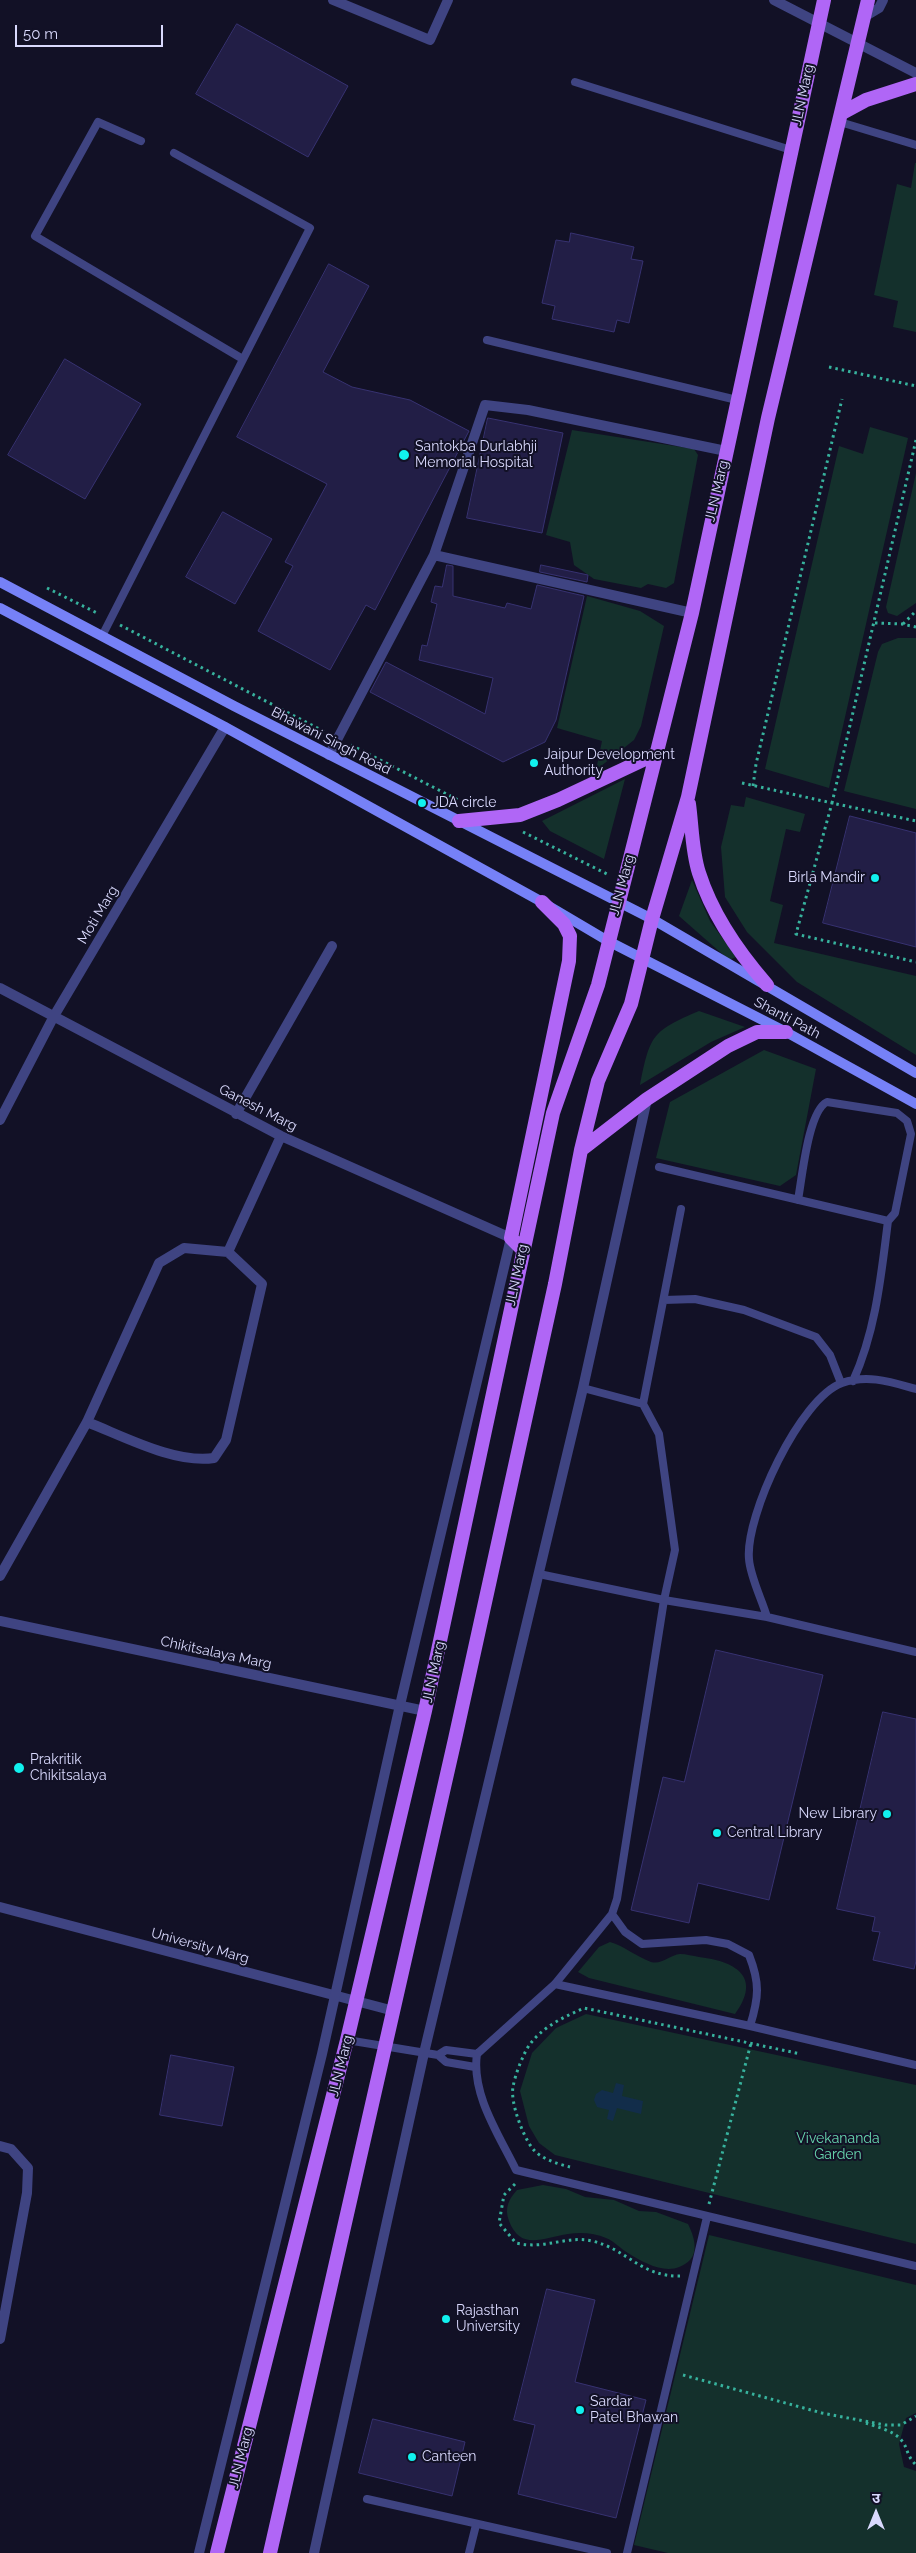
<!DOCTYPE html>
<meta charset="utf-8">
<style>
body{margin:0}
#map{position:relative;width:916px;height:2553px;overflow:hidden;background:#121126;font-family:Raleway,"Noto Sans Devanagari",sans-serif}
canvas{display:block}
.north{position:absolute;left:851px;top:2488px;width:50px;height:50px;-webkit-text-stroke:4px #121126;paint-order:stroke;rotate:0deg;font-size:14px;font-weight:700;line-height:20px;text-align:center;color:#d9d9fd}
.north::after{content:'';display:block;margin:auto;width:18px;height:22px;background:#d9d9fd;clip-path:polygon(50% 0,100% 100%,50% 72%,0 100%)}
.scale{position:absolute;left:15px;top:25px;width:148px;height:22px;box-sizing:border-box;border:2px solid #d9d9fd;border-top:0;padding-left:6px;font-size:15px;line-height:18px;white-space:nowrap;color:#d9d9fd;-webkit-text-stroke:4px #121126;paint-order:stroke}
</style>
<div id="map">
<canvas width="916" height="2553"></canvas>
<div class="north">उ</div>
<div class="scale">50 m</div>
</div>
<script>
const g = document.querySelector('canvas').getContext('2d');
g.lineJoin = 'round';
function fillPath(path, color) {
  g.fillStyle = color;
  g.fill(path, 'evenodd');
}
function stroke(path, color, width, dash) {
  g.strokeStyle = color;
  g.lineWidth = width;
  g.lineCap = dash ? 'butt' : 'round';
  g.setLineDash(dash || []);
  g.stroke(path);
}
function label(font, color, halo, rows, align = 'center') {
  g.font = font + ' Raleway,sans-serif';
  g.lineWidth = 4;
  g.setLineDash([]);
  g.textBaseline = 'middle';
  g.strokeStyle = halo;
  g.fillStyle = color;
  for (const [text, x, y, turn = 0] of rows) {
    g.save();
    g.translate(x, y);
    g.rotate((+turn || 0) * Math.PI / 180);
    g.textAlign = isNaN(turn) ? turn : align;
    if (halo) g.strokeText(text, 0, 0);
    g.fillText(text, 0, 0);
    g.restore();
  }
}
fillPath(new Path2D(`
 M 915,163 L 916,163 L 916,332 L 893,327 L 898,301 L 874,295 L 897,184 L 911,188 Z
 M 870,427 L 908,438 L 829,788 L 765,769 L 839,446 L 863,454 Z
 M 572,430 L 694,449 L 698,455 L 674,583 L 666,588 L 648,584 L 641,588 L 594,579 L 574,565 L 570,542 L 546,535 Z
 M 916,473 L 916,603 L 897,616 L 888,613 L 886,607 Z
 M 587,596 L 640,611 L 664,626 L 641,726 L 634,740 L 596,770 L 602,741 L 557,728 Z
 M 898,638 L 916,638 L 916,809 L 844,791 L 878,652 L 882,644 Z
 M 625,779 L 604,859 L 550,831 L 542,821 Z
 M 746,797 L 805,814 L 800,832 L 786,829 L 770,901 L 783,905 L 774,943 L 916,976 L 916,1055 L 797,982 L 747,932 L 725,897 L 721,847 L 731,805 L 744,807 Z
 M 692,880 L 710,921 L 736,957 L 729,960 L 679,916 Z
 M 699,1011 L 745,1027 L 711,1042 L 640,1085 C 650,1035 652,1031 699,1011 Z
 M 764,1050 L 816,1069 L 796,1175 L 780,1186 L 656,1158 L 670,1102 Z
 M 610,1942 C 624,1946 637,1957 651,1962 C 662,1965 670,1955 680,1954 C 686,1954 693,1956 699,1957 C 734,1961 763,1976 735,2014 L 589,1978 L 578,1972 L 599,1947 Z
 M 586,2014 L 916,2085 L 916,2244 L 555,2155 L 539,2143 L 529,2126 L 520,2091 L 532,2053 L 556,2028 Z
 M 543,2185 L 566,2189 L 585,2197 L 614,2200 L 639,2211 L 656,2212 L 688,2224 C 693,2234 699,2250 690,2260 C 672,2278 647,2265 628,2253 C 621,2249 614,2241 606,2238 C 595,2233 580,2232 568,2234 C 544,2237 521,2252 509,2221 C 504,2208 509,2199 517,2190 Z
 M 709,2235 L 916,2285 L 916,2413 L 906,2418 L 899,2444 L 904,2467 L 916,2471 L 916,2553 L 668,2553 L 634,2545 Z`), '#14302c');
fillPath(new Path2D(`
 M 616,2083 L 624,2085 L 622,2096 L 643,2101 L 641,2114 L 617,2108 L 613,2121 L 607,2119 L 609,2110 L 597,2107 L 594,2100 L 596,2094 L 602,2090 L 613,2093 Z`), '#122d4a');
const building = new Path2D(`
 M 237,24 L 348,86 L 308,157 L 196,94 Z
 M 571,233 L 634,247 L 631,259 L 643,261 L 629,323 L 617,320 L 614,332 L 552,319 L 555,306 L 542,303 L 556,240 L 569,242 Z
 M 329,264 L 369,286 L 323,372 L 352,387 L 410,400 L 469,431 L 375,610 L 366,605 L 330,670 L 258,631 L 293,566 L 285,562 L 327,484 L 237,437 Z
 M 65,359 L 141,404 L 85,499 L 8,455 Z
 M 488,418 L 563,433 L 542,533 L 467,518 Z
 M 223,512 L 272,539 L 235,604 L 186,577 Z
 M 447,565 L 453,566 L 453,596 L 505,608 L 507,603 L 531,609 L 537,585 L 584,596 L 556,720 L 545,742 L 503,762 L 370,692 L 386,662 L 485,714 L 493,678 L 419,660 L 422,645 L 427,646 L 437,604 L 431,602 L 435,586 L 442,587 Z
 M 541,565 L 588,575 L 587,582 L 540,572 Z
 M 850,816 L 916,833 L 916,947 L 823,923 Z
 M 716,1650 L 823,1675 L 769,1900 L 698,1883 L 689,1923 L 631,1910 L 663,1777 L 684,1782 Z
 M 883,1712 L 916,1719 L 916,1961 L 914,1969 L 873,1960 L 880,1932 L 872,1931 L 875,1917 L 837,1909 Z
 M 171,2055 L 234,2067 L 222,2126 L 160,2115 Z
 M 547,2289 L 595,2300 L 575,2382 L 646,2400 L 616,2518 L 518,2494 L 535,2425 L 514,2420 Z
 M 373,2419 L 465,2442 L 452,2496 L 359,2473 Z`);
fillPath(building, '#221e46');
stroke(building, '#373271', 1);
stroke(new Path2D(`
 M 829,367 L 916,386
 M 916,440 L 832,803 L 916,821
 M 47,588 L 99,614
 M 875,623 L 902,624 L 916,627
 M 903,624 L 916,611
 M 120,625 L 325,732
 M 351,745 L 466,804
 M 742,783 L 832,803 L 796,934 L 916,962
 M 753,786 L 756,764 L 842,399
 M 523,832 L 609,875
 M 570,2167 C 558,2164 541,2159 533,2149 C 523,2137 510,2102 513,2087 C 515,2075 523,2054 530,2044 C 544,2026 564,2017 584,2008 L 801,2054
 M 515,2184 L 504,2195 L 499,2223 L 516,2243 C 545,2250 567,2235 592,2241 C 627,2249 641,2277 680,2276
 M 709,2204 L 751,2043
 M 683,2375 L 822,2413 L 885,2425 L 901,2425 L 916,2416
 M 866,2423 C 877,2427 895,2431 902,2441 C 908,2448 906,2455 916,2465`), '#37b29d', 3, [2.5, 4]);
stroke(new Path2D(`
 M 575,82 L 791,150
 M 840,122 L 916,145
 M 141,141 L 98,122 L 35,236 L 241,358
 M 487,340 L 737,400
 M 102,636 L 310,228 L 174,153
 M 659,1167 L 888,1221 L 895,1213 L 911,1134 L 907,1121 L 897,1113 L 827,1102 C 808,1111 802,1179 798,1200
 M 681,1209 L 643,1404 L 659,1434 L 675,1550 L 664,1600 L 617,1899 L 612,1914 L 555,1984 L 477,2054 C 471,2094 499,2135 516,2170 L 916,2266
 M 664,1300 L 695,1299 L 744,1310 L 816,1337 L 830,1355 L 841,1383
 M 853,1381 C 876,1330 881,1276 888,1221
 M 583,1388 L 643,1404
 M 539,1574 L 664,1600 L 767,1617 L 916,1652
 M 767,1617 C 762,1600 750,1576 749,1559 C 745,1516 800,1398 842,1383 C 868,1374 891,1382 916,1389
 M 612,1914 L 625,1932 L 642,1944 L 706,1940 L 728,1944 L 749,1955 C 760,1983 759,1997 750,2026
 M 555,1984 L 750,2026 L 916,2065
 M 347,2040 L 438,2055 L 446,2062 L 475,2067
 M 438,2055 L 446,2050 L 477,2054
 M 367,2499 L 607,2553
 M 469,2553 L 476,2525
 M 627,2553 L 707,2217`), '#3f4482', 8);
stroke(new Path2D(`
 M 333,0 L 430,40 L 448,0
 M 434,555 L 485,405 L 528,410 L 726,451
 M 329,755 L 434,555 L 692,613
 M 0,988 L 281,1136 L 511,1238
 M 236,1114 L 332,946
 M 0,1120 L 54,1016 L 225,727
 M 228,1252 L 281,1136
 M 0,1576 L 87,1422 L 159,1263 L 184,1248 L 228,1252 L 262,1284 L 226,1440 L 214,1458 C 175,1464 123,1436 87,1422
 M 0,1621 L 425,1711
 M 0,1907 L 394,2011
 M 0,2146 L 11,2149 L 28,2168 L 27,2193 L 0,2339`), '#3f4482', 10);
stroke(new Path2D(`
 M 774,0 L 916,73
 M 864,17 L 879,8 L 883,0
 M 199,2553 L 322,2054 L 400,1705 L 511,1238
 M 314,2553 L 424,2053 L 583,1388 L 647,1099`), '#3f4482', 10);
stroke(new Path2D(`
 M 0,582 L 234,706 L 652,919 L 916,1073
 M 0,608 L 225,727 L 542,902 L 608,941 L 786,1032 L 916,1104`), '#7681f7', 10);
stroke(new Path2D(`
 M 842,113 L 866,100 L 916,84
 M 689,804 C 692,826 692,852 699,873 C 712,914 739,953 767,985
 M 459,821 L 520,815 L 558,800 L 658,753
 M 581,1150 L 647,1099 L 728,1046 L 757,1032 L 786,1032
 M 522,1249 L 511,1238 L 569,961 L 570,936 L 564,924 L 542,902
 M 217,2553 L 347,2040 L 425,1711 L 553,1113 L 598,985 L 692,613 L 824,0
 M 270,2553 L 455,1739 L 555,1284 L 581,1150 L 598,1081 L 631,1004 L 652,919 L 688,797 L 768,418 L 868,0`), '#b066f6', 14);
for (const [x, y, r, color] of [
 [404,455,6,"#11f1ee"],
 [534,763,5,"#11f1ee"],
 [422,803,5,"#11f1ee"],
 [875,878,5,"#11f1ee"],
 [19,1768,6,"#11f1ee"],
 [887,1814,5,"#11f1ee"],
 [717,1833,5,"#11f1ee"],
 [446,2319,5,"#11f1ee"],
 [580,2410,5,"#11f1ee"],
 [412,2457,5,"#11f1ee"]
]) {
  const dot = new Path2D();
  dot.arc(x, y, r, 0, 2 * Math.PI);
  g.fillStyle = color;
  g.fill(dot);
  stroke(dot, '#121126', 2);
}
label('14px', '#d9d9fd', '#121126', [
 ["JLN Marg",803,95,-78],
 ["JLN Marg",717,491,-77],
 ["Bhawani Singh Road",331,741,27],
 ["JLN Marg",622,885,-75],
 ["Moti Marg",98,915,-59],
 ["Shanti Path",787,1018,28],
 ["Ganesh Marg",258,1108,27],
 ["JLN Marg",517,1275,-78],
 ["Chikitsalaya Marg",216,1653,12],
 ["JLN Marg",434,1672,-78],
 ["University Marg",200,1946,15],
 ["JLN Marg",341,2066,-76],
 ["JLN Marg",241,2458,-76]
]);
label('14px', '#d9d9fd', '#121126', [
 ["Santokba Durlabhji",415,447],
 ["Memorial Hospital",415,463],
 ["Jaipur Development",544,755],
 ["Authority",544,771],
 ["JDA circle",432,803],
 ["Birla Mandir",865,878,"right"],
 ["Prakritik",30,1760],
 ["Chikitsalaya",30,1776],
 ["New Library",877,1814,"right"],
 ["Central Library",727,1833],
 ["Rajasthan",456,2311],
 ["University",456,2327],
 ["Sardar",590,2402],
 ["Patel Bhawan",590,2418],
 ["Canteen",422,2457]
], 'left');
label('14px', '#68d9b0', '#121126', [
 ["Vivekananda",838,2139],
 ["Garden",838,2155]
]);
</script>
